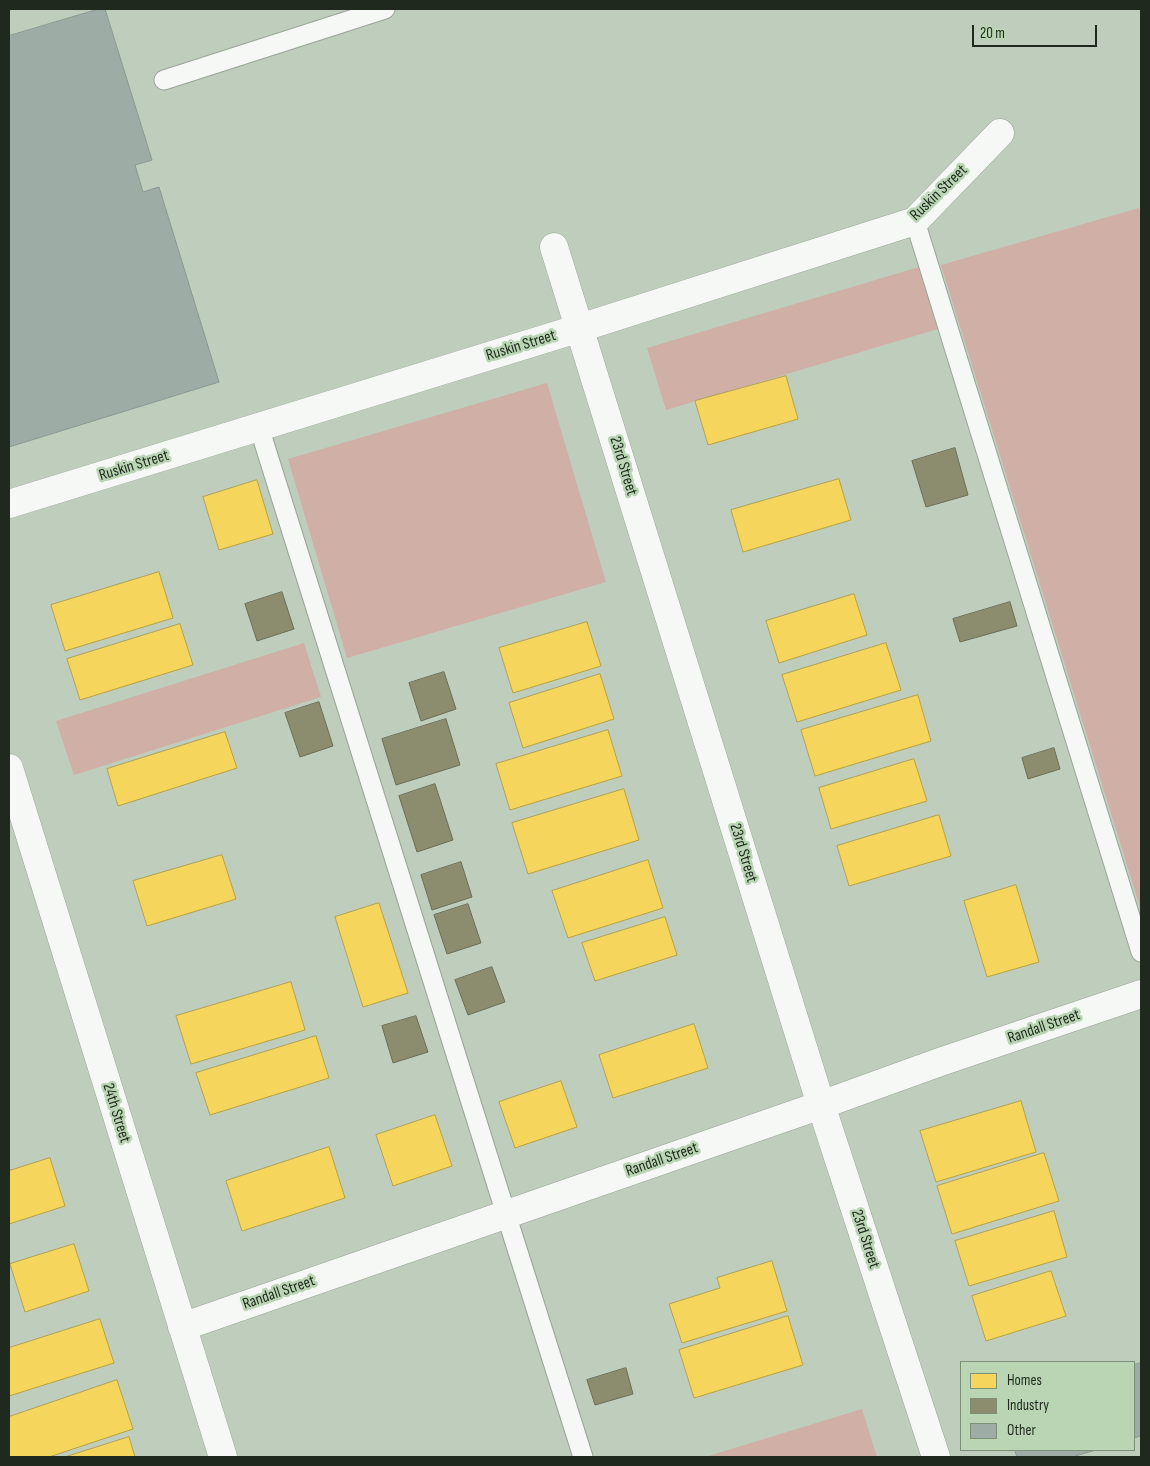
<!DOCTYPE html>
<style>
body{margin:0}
#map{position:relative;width:1150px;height:1466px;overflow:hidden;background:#bfcdbc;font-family:"Sofia Sans Condensed",sans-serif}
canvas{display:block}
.frame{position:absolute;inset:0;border:10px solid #1f291d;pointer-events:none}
.legend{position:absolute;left:960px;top:1361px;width:175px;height:90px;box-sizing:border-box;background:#bad5b4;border:1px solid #7c9078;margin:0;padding:6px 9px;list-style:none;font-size:15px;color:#1f291d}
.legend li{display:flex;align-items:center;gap:10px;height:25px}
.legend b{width:25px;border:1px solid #7c9078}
.scale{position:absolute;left:972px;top:25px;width:125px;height:22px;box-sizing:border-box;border:2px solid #1f291d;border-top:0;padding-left:6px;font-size:15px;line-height:18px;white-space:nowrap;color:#1f291d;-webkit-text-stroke:4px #bad5b4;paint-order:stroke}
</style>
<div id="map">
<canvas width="1150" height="1466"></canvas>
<div class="frame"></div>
<ul class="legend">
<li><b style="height:14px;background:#f6d55c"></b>Homes</li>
<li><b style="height:14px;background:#8c8c6e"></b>Industry</li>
<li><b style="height:14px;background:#9dada6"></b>Other</li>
</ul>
<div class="scale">20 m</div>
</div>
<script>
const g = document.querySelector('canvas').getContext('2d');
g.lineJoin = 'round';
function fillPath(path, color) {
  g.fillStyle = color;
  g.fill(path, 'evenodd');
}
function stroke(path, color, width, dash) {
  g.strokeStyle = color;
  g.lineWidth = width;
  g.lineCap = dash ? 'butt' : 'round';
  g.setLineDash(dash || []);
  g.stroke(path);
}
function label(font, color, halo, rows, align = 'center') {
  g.font = font + ' "Sofia Sans Condensed",sans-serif';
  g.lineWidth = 5;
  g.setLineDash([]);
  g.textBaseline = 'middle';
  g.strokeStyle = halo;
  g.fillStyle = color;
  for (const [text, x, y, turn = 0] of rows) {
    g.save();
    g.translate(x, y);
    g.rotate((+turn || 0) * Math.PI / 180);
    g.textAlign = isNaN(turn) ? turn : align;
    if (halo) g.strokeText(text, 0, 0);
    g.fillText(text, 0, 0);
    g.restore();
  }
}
fillPath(new Path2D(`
 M 1139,208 L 1141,219 L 1141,910 L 941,265 Z
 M 919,267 L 938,329 L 666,410 L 647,348 Z
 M 547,383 L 606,582 L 347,658 L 288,459 Z
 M 304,643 L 321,697 L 74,775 L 56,721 Z
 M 862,1409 L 877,1457 L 705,1457 Z`), '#d0afa7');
const homes = new Path2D(`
 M 786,376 L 798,419 L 708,445 L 695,401 Z
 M 839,479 L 851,520 L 743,552 L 731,510 Z
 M 257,480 L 273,534 L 219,550 L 203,497 Z
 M 159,572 L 173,618 L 65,651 L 51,605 Z
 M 854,594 L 867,635 L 779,663 L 766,621 Z
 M 587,622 L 601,666 L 513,693 L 499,648 Z
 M 180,624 L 193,665 L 80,700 L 67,659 Z
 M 886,643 L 901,690 L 797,722 L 782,675 Z
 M 600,674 L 614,719 L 523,748 L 509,703 Z
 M 918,695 L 931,741 L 815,776 L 801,730 Z
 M 608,730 L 622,776 L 510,810 L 496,764 Z
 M 225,732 L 237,768 L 118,806 L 107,769 Z
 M 914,759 L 927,801 L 831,829 L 819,788 Z
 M 624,789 L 639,840 L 528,874 L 512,823 Z
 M 939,815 L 951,856 L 849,886 L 837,846 Z
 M 222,855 L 236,899 L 147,926 L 133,881 Z
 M 648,860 L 663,908 L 568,938 L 552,891 Z
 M 1016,885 L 1039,962 L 987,977 L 964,901 Z
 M 379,903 L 408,993 L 363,1007 L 335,917 Z
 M 665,917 L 677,955 L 595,981 L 582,943 Z
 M 291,982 L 305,1030 L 191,1064 L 176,1016 Z
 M 694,1024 L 708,1068 L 613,1098 L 599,1055 Z
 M 316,1036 L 329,1078 L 210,1115 L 196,1073 Z
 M 561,1081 L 577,1127 L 515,1148 L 499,1102 Z
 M 1021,1101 L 1036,1152 L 936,1182 L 920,1131 Z
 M 435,1115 L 452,1166 L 393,1186 L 376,1135 Z
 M 329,1147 L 345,1198 L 242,1231 L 226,1181 Z
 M 1044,1153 L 1059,1201 L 952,1234 L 937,1186 Z
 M 50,1158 L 65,1206 L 9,1224 L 9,1171 Z
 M 1054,1211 L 1067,1257 L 969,1286 L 955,1241 Z
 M 74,1244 L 89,1291 L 25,1312 L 10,1264 Z
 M 772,1261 L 787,1311 L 682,1343 L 669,1304 L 720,1288 L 717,1278 Z
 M 1051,1271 L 1066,1316 L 986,1341 L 972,1296 Z
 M 788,1316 L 803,1365 L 694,1398 L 679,1350 Z
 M 100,1319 L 114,1363 L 9,1396 L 9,1348 Z
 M 117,1380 L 133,1429 L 49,1457 L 9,1457 L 9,1417 Z
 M 129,1437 L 135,1457 L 65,1457 Z`);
fillPath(homes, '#f6d55c');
stroke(homes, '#b6a149', 1);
const industry = new Path2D(`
 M 955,448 L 968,495 L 926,507 L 912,461 Z
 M 282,592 L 294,629 L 257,641 L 245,604 Z
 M 1010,602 L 1017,626 L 960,642 L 953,619 Z
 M 444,672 L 456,709 L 421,721 L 409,683 Z
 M 319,702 L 333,746 L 300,757 L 285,713 Z
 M 446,719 L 460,765 L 396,785 L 382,739 Z
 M 1054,748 L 1060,769 L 1028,779 L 1022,758 Z
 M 435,784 L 453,840 L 417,852 L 399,796 Z
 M 461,862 L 472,897 L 432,910 L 421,875 Z
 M 468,904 L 481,943 L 447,954 L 434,915 Z
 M 492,967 L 505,1002 L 468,1015 L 455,980 Z
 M 416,1016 L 428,1052 L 393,1063 L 382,1026 Z
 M 626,1368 L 633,1394 L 595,1405 L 587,1380 Z`);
fillPath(industry, '#8c8c6e');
stroke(industry, '#6b6e56', 1);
const building = new Path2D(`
 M 99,9 L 105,9 L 152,160 L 135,165 L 143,192 L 159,187 L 219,382 L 9,447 L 9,36 Z
 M 1141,1363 L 1141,1440 L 1140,1436 L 1134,1438 L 1134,1365 Z
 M 1015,1450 L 1096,1450 L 1072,1457 L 1019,1457 L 1017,1456 Z`);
fillPath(building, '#9dada6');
stroke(building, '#899891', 1);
const lane = new Path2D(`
 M 164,80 L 385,9
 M 915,221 L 1141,952
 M 259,427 L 506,1214 L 583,1457`);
const street = new Path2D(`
 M 554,247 L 821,1105 L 936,1457
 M 9,504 L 580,328 L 915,221 L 1000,133
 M 9,768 L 223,1457
 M 182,1327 L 821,1105 L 940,1062 L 1141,994`);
stroke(lane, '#9aa598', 21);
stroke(street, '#9aa598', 29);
stroke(lane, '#f5f8f5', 19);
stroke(street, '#f5f8f5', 28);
label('16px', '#1f291d', '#bad5b4', [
 ["Ruskin Street",939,193,-44],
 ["Ruskin Street",521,346,-17],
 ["Ruskin Street",134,466,-17],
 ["23rd Street",623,466,73],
 ["23rd Street",743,853,73],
 ["Randall Street",1044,1027,-19],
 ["24th Street",116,1113,73],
 ["Randall Street",662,1160,-19],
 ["23rd Street",865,1239,72],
 ["Randall Street",279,1293,-19]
]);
</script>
